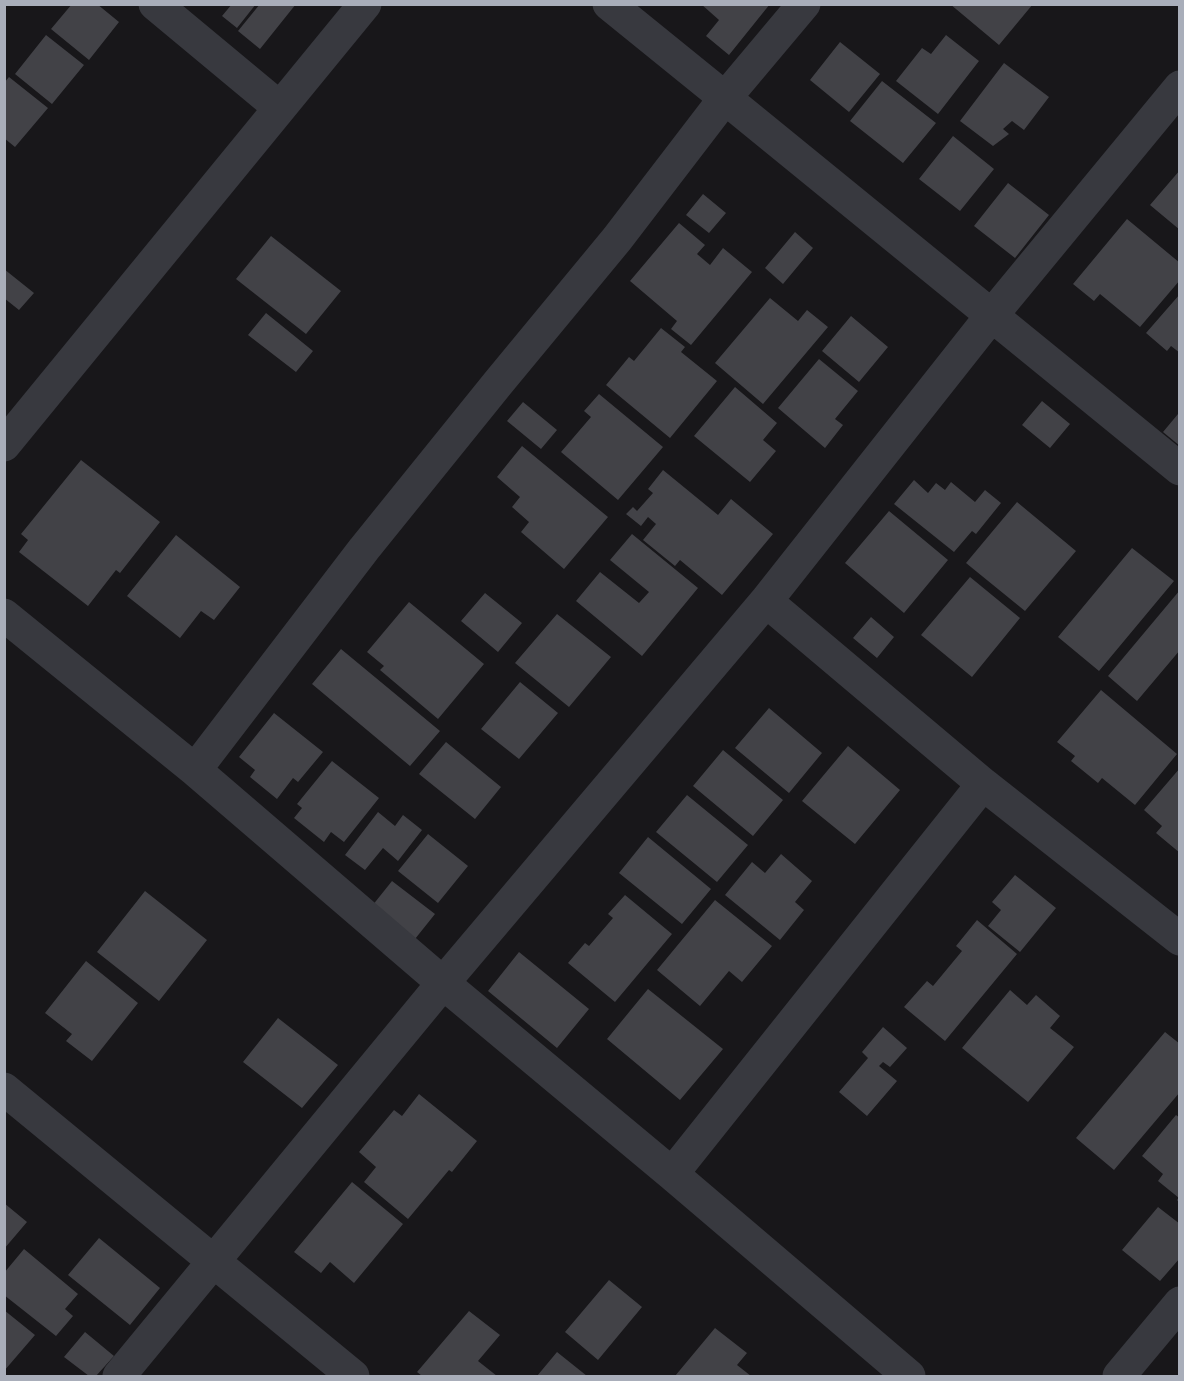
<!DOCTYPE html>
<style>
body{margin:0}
#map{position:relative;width:1184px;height:1381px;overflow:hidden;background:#18171a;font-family:Inter,sans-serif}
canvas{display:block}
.frame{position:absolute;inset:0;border:6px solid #a9aeba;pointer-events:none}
</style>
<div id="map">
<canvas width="1184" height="1381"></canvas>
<div class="frame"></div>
</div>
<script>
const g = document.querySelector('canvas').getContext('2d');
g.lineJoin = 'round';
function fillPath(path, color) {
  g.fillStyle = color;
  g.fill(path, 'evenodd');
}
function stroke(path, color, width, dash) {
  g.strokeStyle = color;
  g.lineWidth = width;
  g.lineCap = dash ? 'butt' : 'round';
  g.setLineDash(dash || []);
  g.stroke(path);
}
fillPath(new Path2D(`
 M 72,4 L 97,4 L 119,22 L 89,60 L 51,29 Z
 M 232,4 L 256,4 L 237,28 L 222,16 Z
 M 260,4 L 296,4 L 260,49 L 238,31 Z
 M 701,4 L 770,4 L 729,55 L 706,36 L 719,20 Z
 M 950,4 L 1033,4 L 999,45 Z
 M 46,35 L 84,65 L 52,104 L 15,74 Z
 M 946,35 L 979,61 L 938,114 L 896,81 L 922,48 L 931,54 Z
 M 840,42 L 880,74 L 849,112 L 810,80 Z
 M 1004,63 L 1049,97 L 1024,130 L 1012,121 L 1003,129 L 1009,134 L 993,146 L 960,121 Z
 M 9,77 L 48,108 L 15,147 L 4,138 L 4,83 Z
 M 882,81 L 936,123 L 903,163 L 850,121 Z
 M 953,136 L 994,169 L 960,211 L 919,179 Z
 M 1180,170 L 1180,230 L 1150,205 Z
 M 1008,183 L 1049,215 L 1015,258 L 974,226 Z
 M 703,194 L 726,213 L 709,233 L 686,215 Z
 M 1127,219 L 1180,263 L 1180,280 L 1140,327 L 1100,294 L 1094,301 L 1073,284 Z
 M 679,223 L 705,245 L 697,254 L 710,265 L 723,248 L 752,272 L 691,345 L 671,329 L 677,321 L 630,281 Z
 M 795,232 L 813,248 L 783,284 L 765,268 Z
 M 271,236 L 341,291 L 306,334 L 236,279 Z
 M 4,269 L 34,293 L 19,310 L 4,298 Z
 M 1180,294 L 1180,353 L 1171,346 L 1167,351 L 1146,333 Z
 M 770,298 L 798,321 L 807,310 L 828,327 L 763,404 L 715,363 Z
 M 266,313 L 313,351 L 296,372 L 248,335 Z
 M 851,316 L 888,347 L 859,382 L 822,351 Z
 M 661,328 L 685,347 L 681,352 L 717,381 L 670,438 L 606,385 L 629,357 L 634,361 Z
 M 819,359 L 858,391 L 835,419 L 843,425 L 825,448 L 778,408 Z
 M 735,387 L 777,423 L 763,440 L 776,451 L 750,482 L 694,436 Z
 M 599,394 L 663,447 L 618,500 L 561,452 L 591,417 L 584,411 Z
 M 1042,401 L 1070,424 L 1050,448 L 1022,425 Z
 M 523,402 L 557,430 L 541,449 L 507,421 Z
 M 1178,414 L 1180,415 L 1180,446 L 1163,432 Z
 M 522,446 L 608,517 L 564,569 L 521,532 L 529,522 L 512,507 L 520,497 L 497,477 Z
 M 81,460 L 160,522 L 120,573 L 116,570 L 88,606 L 19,552 L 28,540 L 21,534 Z
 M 663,470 L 718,515 L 731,499 L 773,534 L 722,595 L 680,560 L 675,566 L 643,540 L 656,524 L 648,517 L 641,526 L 626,514 L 633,507 L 637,511 L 653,493 L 648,489 Z
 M 914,480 L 928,493 L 936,483 L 945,490 L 951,482 L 975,502 L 985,490 L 1001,503 L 976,534 L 972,531 L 954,552 L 894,504 Z
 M 1017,502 L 1076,551 L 1025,611 L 966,563 Z
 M 889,511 L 948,560 L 904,613 L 845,563 Z
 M 632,534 L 698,588 L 642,656 L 576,601 L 600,572 L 639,603 L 649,592 L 610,560 Z
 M 176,535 L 240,587 L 214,620 L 201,611 L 180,638 L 127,596 Z
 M 1132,548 L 1174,581 L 1099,671 L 1058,637 Z
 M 970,577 L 1020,618 L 972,677 L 921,635 Z
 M 1180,590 L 1180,650 L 1137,701 L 1108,676 Z
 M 485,593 L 522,623 L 498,652 L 461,621 Z
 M 409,602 L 484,664 L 438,719 L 380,670 L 384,666 L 367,652 Z
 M 557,614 L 611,657 L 569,707 L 515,663 Z
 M 871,617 L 894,637 L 877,658 L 853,638 Z
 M 341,649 L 440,731 L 410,766 L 312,684 Z
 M 520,682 L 558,713 L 519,759 L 481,729 Z
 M 1101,690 L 1177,754 L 1135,805 L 1102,778 L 1098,783 L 1071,761 L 1075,756 L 1057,742 Z
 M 769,708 L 822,753 L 789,793 L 735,748 Z
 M 274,713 L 323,752 L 298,782 L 293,778 L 277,799 L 250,777 L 255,770 L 239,757 Z
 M 446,742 L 501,787 L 475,819 L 419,774 Z
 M 848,746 L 900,790 L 855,844 L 802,801 Z
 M 723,750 L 783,800 L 753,836 L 693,786 Z
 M 332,761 L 379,798 L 344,842 L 331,832 L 324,842 L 294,818 L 302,808 L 297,804 Z
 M 1180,768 L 1180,853 L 1156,833 L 1162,826 L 1144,810 Z
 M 687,795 L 748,845 L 717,882 L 656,832 Z
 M 378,812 L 395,826 L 403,815 L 422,830 L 398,861 L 383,848 L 365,870 L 345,855 Z
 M 428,834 L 468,866 L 438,903 L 398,871 Z
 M 648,837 L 711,889 L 682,924 L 619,873 Z
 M 781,854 L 812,881 L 795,902 L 804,910 L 780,940 L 725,895 L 752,862 L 765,873 Z
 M 1015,875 L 1056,908 L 1020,952 L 988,926 L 1001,910 L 992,902 Z
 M 392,881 L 435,914 L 415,939 L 372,906 Z
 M 145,891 L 207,940 L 159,1001 L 97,952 Z
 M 625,895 L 672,934 L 615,1002 L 568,963 L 585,943 L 589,946 L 613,918 L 608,914 Z
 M 715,900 L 772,946 L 742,982 L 729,971 L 700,1006 L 657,970 Z
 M 977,920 L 1017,954 L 945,1041 L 904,1007 L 927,981 L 933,986 L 962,951 L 956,946 Z
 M 519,952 L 589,1009 L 557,1048 L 488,991 Z
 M 86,961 L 138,1003 L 92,1061 L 66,1041 L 72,1034 L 45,1013 Z
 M 648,989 L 723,1049 L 680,1100 L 607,1039 Z
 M 1010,990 L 1027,1005 L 1036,995 L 1060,1016 L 1050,1028 L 1074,1047 L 1028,1102 L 962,1048 Z
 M 278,1018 L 338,1065 L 302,1108 L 243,1062 Z
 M 883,1027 L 907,1048 L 890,1067 L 883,1062 L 879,1066 L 897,1081 L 867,1116 L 839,1092 L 868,1058 L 862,1052 Z
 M 1165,1032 L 1180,1044 L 1180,1092 L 1114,1170 L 1076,1138 Z
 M 419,1094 L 477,1141 L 452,1172 L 449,1170 L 408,1219 L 364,1182 L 376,1167 L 359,1152 L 394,1110 L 402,1116 Z
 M 1176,1115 L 1180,1118 L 1180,1203 L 1177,1200 L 1179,1198 L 1158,1181 L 1163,1174 L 1142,1156 Z
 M 352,1182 L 403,1224 L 354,1283 L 330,1262 L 321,1273 L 294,1252 Z
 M 4,1203 L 27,1222 L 4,1249 Z
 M 1158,1207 L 1180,1224 L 1180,1258 L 1160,1281 L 1122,1250 Z
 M 99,1238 L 160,1288 L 130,1325 L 68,1275 Z
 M 24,1249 L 78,1294 L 65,1309 L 73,1316 L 56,1336 L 4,1295 L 4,1273 Z
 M 609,1280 L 642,1307 L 598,1360 L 565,1332 Z
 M 4,1310 L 35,1335 L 4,1371 Z
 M 469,1311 L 500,1335 L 478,1361 L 497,1376 L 422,1376 L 417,1372 Z
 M 715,1328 L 747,1353 L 737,1365 L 751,1376 L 675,1376 Z
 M 85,1332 L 114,1356 L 96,1376 L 89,1376 L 64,1357 Z
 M 557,1352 L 587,1376 L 537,1376 Z`), '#424247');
stroke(new Path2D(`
 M 155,4 L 280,108
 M 609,4 L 725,98 L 1180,469
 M 4,445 L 365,4
 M 766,601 L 983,784 L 1180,939
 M 4,615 L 195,770 L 443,983 L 672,1174 L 909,1376
 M 195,770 L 364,549 L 498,383 L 617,239 L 725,98 L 804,4
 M 4,1089 L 353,1376
 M 672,1174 L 983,784
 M 119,1376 L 443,983 L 766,601 L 992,315 L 1180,87
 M 1119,1376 L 1180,1303`), '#38393f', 33);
</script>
